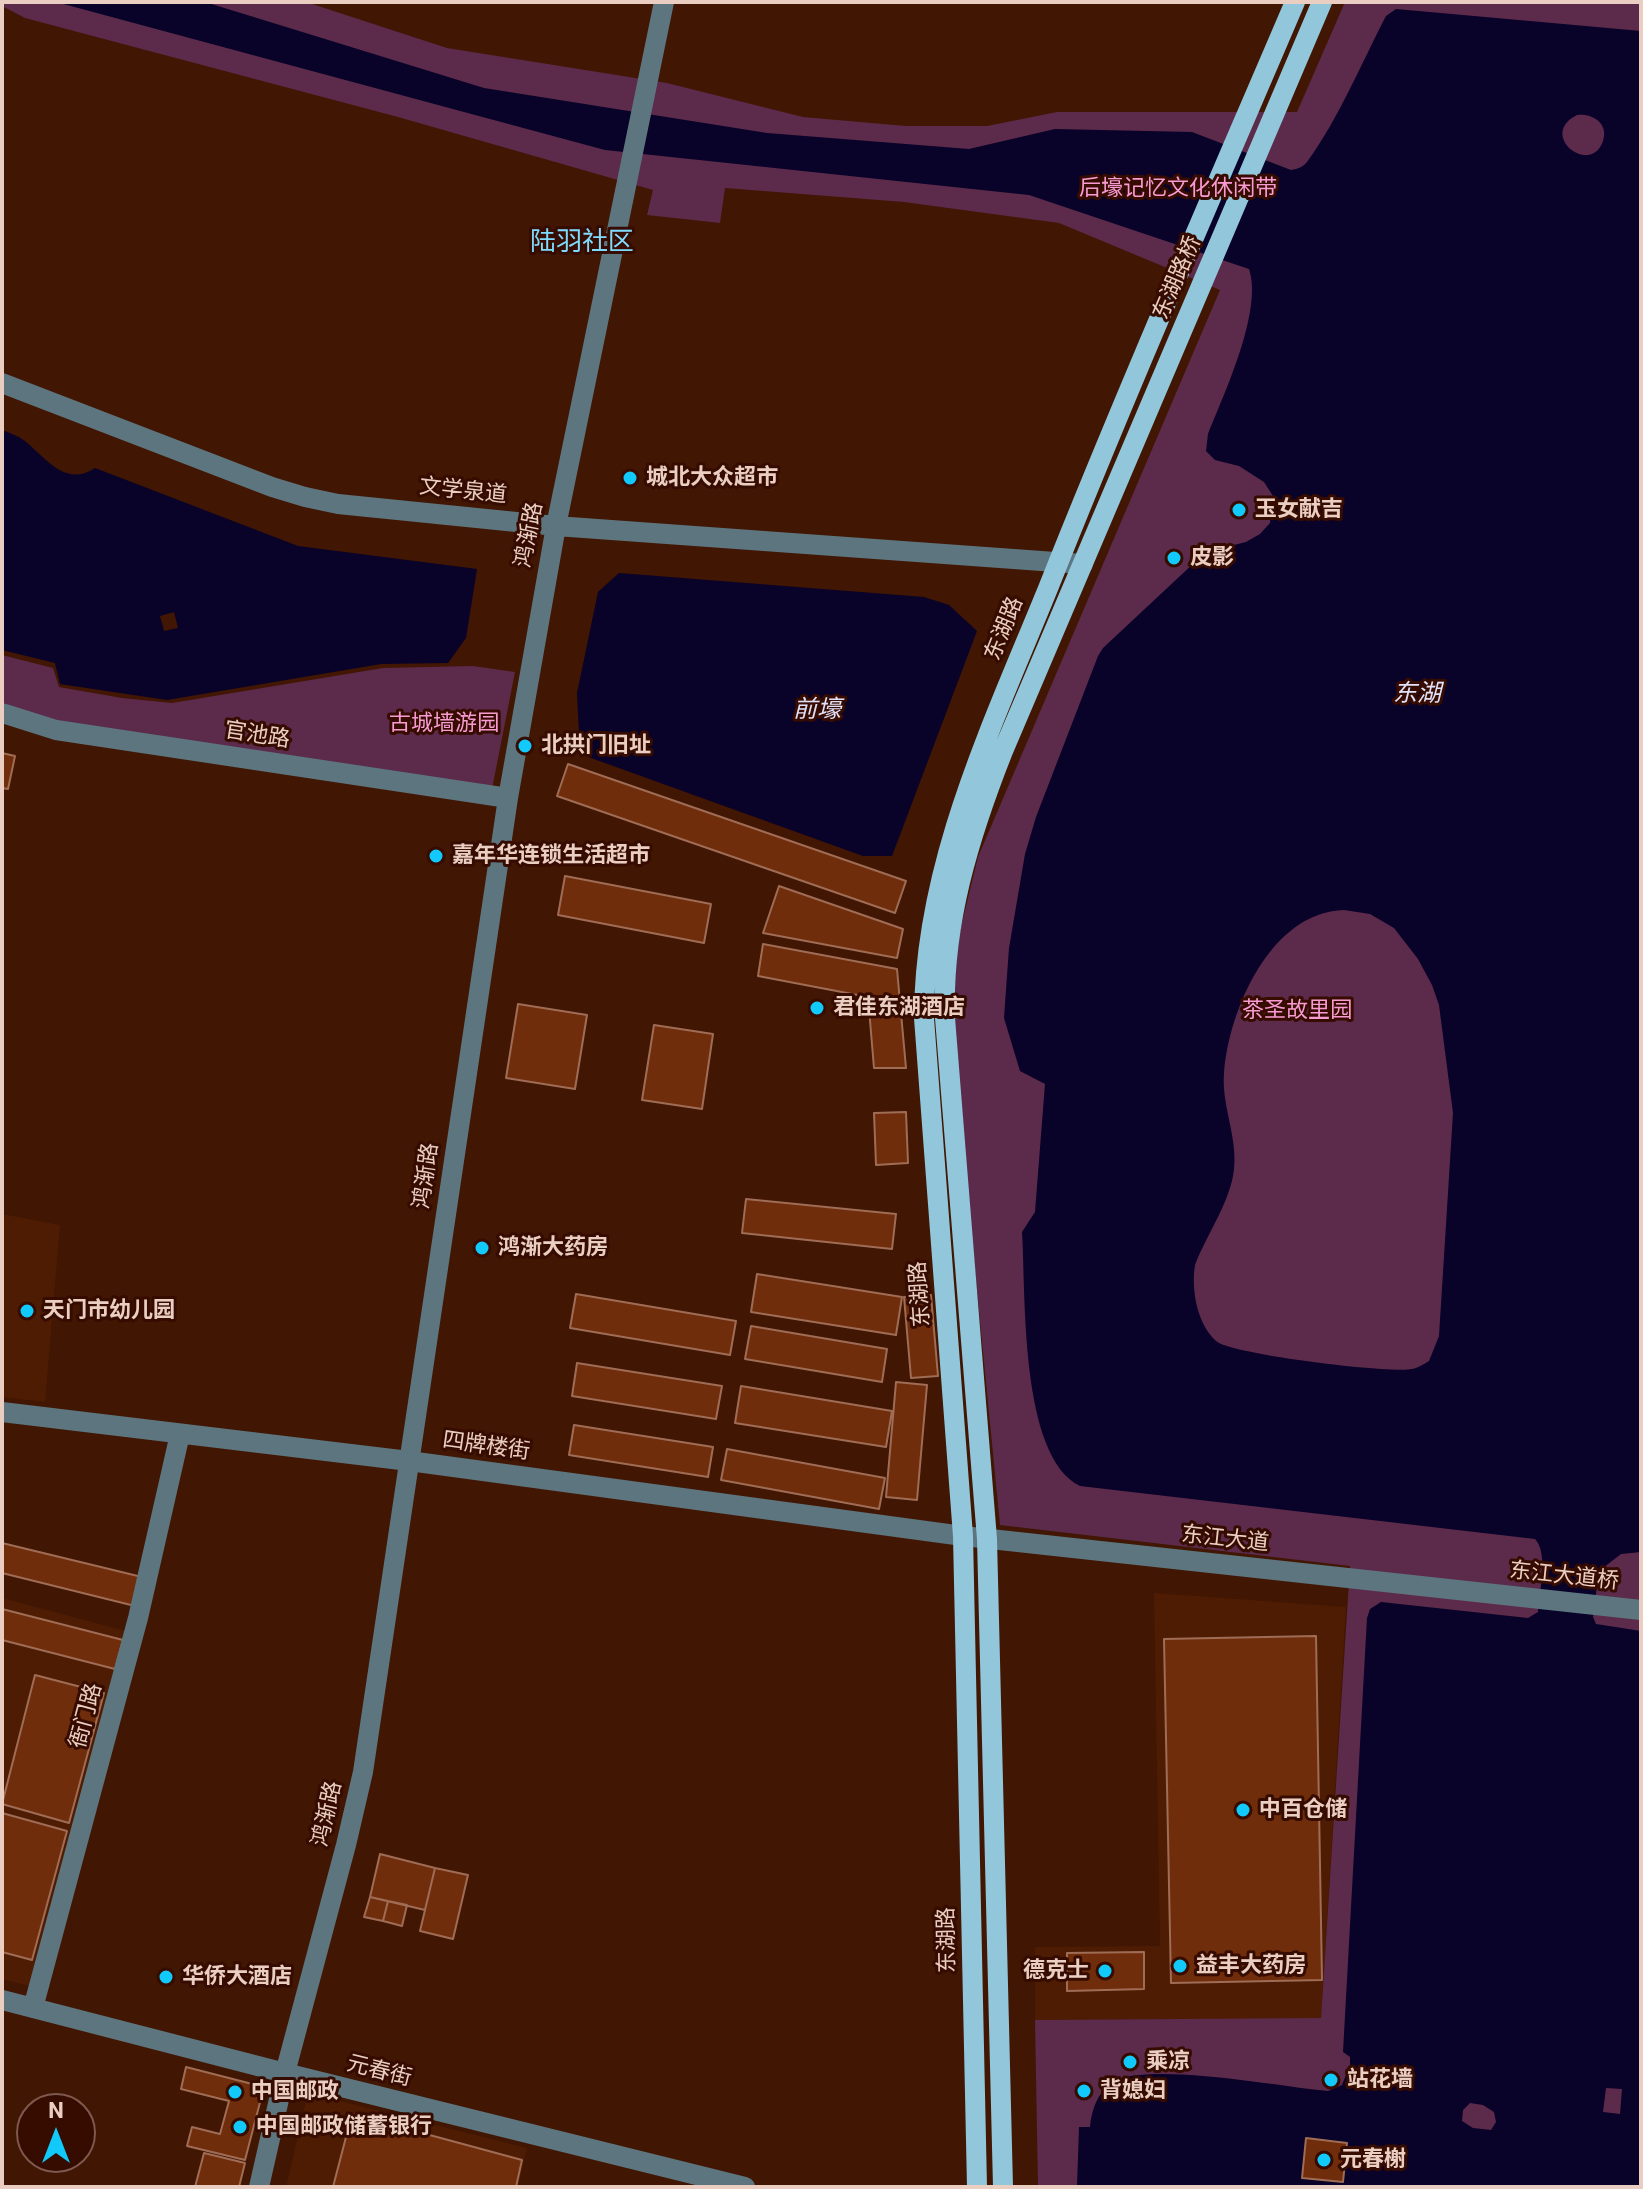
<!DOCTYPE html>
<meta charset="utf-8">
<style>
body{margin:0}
#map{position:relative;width:1643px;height:2189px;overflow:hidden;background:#411602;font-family:Roboto,sans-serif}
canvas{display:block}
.frame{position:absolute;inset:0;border:4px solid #ebcec2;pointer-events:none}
.north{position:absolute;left:16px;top:2093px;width:80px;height:80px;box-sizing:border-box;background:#360b00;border:2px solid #7e594e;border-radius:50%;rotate:0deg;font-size:22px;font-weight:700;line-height:32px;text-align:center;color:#ebcec2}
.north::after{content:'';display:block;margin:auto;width:28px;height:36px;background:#11cafb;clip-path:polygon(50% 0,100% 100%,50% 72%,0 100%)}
</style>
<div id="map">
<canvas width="1643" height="2189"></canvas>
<div class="frame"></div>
<div class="north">N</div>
</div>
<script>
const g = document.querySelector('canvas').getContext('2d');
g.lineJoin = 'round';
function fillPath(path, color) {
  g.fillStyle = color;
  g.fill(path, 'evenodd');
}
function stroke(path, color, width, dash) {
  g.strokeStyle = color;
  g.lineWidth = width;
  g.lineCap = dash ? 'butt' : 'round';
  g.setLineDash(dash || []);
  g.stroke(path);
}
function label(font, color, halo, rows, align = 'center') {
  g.font = font + ' Roboto,"Noto Sans SC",sans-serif';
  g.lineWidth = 6;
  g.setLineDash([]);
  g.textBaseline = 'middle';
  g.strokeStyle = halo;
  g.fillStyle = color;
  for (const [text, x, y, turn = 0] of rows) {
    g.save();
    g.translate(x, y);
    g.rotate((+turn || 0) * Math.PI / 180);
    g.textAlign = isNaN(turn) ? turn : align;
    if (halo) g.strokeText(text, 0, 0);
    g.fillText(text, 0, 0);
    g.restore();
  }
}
fillPath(new Path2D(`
 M 2,1214 L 60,1225 L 45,1402 L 2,1397 Z
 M 1154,1593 L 1346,1607 L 1321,2019 L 1035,2020 L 1035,1947 L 1160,1946 Z
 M 2,1598 L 126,1631 L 29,1986 L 2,1979 Z
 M 308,2093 L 527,2148 L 518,2187 L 286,2187 Z`), '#4e1c03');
fillPath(new Path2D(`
 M 2,2 L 306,2 L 447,48 L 667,83 L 803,117 L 906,126 L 987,126 L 1057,112 L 1297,112 L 1345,2 L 1641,3 L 1641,2187 L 1038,2187 L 1035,2020 L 1321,2018 L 1350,1566 L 1000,1525 L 956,1076 L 952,999 L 959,935 L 978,857 L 1220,290 L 1059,223 L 904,202 L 725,188 L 720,223 L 647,215 L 653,190 L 398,117 L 25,18 L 2,6 Z
 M 2,655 L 53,668 L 59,687 L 122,698 L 172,703 L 383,668 L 473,666 L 515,672 L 492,789 L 49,722 L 2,702 Z`), '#5c2a4a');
fillPath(new Path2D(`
 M 56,2 L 205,2 L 484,88 L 767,133 L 969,149 L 1055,129 L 1192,132 L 1291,170 C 1298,169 1303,167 1307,162 C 1339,118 1361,64 1386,16 L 1396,9 L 1641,31 L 1641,1552 L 1621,1554 L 1599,1571 L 1593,1617 L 1596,1624 L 1641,1631 L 1641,2187 L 1077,2187 L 1079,2127 L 1090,2127 C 1092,2108 1098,2091 1115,2081 C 1150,2062 1283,2087 1328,2091 L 1342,2085 L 1350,2065 L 1350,2057 L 1343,2052 L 1367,1618 L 1370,1609 L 1381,1602 L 1528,1618 L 1538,1612 C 1539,1592 1549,1554 1535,1539 L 1080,1486 C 1019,1456 1026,1292 1022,1232 L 1035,1212 L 1045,1084 L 1020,1071 L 1004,1018 L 1009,948 L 1025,854 L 1036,817 L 1098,656 L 1103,648 L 1195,562 L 1218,549 L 1246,542 L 1260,534 L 1270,523 L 1273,496 L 1264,482 L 1239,466 L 1215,460 L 1206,451 L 1208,434 C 1224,394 1263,311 1249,269 L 1029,195 L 605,150 ZM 1577,115 C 1593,113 1609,124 1603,141 C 1591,177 1537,135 1577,115 ZM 1344,910 L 1370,914 L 1394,928 L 1418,959 L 1432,985 L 1439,1005 L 1453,1113 L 1439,1336 L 1429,1361 C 1424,1364 1418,1368 1412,1369 C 1391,1374 1229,1354 1216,1341 C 1197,1324 1191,1289 1195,1265 C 1206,1236 1227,1207 1233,1176 C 1240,1141 1221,1107 1224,1073 C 1229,1009 1271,912 1344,910 ZM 1606,2088 L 1622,2089 L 1620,2114 L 1603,2112 ZM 1470,2103 L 1483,2105 L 1494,2112 L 1496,2122 L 1491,2130 L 1473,2128 L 1462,2121 L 1463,2110 Z
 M 2,430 C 10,433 18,436 25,441 C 45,457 65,488 95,468 L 298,546 L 477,569 L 466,638 L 448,663 L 381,664 L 167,700 L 60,684 L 55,663 L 2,650 ZM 174,612 L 178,628 L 164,631 L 160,616 Z
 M 619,573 L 924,597 L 949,605 L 977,631 L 892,856 L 863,856 L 580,754 L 577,693 L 598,592 Z`), '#090229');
const building = new Path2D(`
 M 2,753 L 15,756 L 8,789 L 2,788 Z
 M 568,764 L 906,881 L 895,913 L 557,796 Z
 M 565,876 L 711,904 L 704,943 L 558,915 Z
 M 779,886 L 903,929 L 897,958 L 763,933 Z
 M 763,944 L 897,969 L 906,1068 L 874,1068 L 868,997 L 758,976 Z
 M 518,1004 L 587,1015 L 575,1089 L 506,1078 Z
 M 654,1025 L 713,1034 L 702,1109 L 642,1100 Z
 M 906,1112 L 908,1163 L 876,1165 L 874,1113 Z
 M 746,1199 L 896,1214 L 892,1249 L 742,1233 Z
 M 757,1274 L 902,1297 L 896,1335 L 751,1312 Z
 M 576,1294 L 736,1321 L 730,1355 L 570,1328 Z
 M 931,1295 L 938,1376 L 911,1378 L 904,1297 Z
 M 751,1326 L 887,1349 L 882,1382 L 745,1359 Z
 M 577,1363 L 722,1386 L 716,1419 L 572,1396 Z
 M 896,1382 L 927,1385 L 917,1500 L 886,1497 Z
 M 741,1386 L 892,1411 L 886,1447 L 735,1423 Z
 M 574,1425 L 713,1447 L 708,1477 L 569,1455 Z
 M 727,1449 L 885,1478 L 879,1509 L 721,1480 Z
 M 2,1543 L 142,1577 L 135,1606 L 2,1573 Z
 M 2,1609 L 123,1640 L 115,1669 L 2,1640 Z
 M 1316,1636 L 1322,1980 L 1171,1983 L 1164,1639 Z
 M 35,1675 L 104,1693 L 69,1823 L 2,1804 Z
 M 2,1813 L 67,1831 L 32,1960 L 2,1952 Z
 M 380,1854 L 435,1868 L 425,1910 L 370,1897 Z
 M 435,1868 L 468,1875 L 453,1939 L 420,1931 Z
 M 370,1897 L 388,1901 L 383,1921 L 364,1917 Z
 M 388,1901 L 407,1905 L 402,1926 L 383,1921 Z
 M 1144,1952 L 1144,1989 L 1067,1991 L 1067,1953 Z
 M 186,2067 L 264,2087 L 245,2160 L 187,2146 L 192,2127 L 220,2134 L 229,2101 L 181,2089 Z
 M 352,2114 L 522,2160 L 516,2187 L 333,2187 Z
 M 1306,2138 L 1347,2143 L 1343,2182 L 1302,2178 Z
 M 204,2153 L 245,2163 L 239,2187 L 195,2187 Z`);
fillPath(building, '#702d0b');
stroke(building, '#9f6c56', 2);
stroke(new Path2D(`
 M 2,383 L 272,487 L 305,497 L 338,504 L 556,526 L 1083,564
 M 2,713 L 56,730 L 508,798
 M 2,1412 L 409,1461 L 963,1536 L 1641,1610
 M 2,2000 L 285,2073 L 745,2187
 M 33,2008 L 138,1618 L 180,1434
 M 259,2187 L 285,2073 L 346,1845 L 363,1772 L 508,798 L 556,526 L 664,2`), '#5c757f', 20);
stroke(new Path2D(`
 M 977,2187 L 963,1536 L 924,1018 C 924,865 993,724 1049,586 C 1127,390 1212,196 1295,2
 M 1003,2187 L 987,1539 L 945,1018 C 942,924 969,837 1003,751 L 1322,2`), '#91c6db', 20);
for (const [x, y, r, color] of [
 [630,478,8,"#11cafb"],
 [1239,510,8,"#11cafb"],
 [1174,558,8,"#11cafb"],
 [525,746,8,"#11cafb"],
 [436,856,8,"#11cafb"],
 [817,1008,8,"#11cafb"],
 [482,1248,8,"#11cafb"],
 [27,1311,8,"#11cafb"],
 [1243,1810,8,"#11cafb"],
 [1180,1966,8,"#11cafb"],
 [1105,1971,8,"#11cafb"],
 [166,1977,8,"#11cafb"],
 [1130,2062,8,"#11cafb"],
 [1331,2080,8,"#11cafb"],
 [1084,2091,8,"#11cafb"],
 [235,2092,8,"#11cafb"],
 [240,2127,8,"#11cafb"],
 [1324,2160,8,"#11cafb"]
]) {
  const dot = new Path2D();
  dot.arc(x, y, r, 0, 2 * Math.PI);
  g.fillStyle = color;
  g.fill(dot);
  stroke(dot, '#360b00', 3);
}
label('22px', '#f89bd3', '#360b00', [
 ["后壕记忆文化休闲带",1178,189],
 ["古城墙游园",444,724],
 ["茶圣故里园",1297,1011]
]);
label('22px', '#ebcec2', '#360b00', [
 ["东湖路桥",1178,278,-67],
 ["文学泉道",463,492,6],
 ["鸿渐路",530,535,-79],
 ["东湖路",1005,629,-68],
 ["官池路",257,736,9],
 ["鸿渐路",427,1176,-82],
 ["东湖路",921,1294,-94],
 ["四牌楼街",486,1447,8],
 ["东江大道",1225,1540,6],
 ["东江大道桥",1564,1577,6],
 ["衙门路",87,1716,-75],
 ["鸿渐路",328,1814,-77],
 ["东湖路",948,1940,-91],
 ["元春街",379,2072,14]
]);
label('bold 22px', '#ebcec2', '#360b00', [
 ["城北大众超市",646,478],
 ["玉女献吉",1255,510],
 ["皮影",1190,558],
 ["北拱门旧址",541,746],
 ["嘉年华连锁生活超市",452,856],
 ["君佳东湖酒店",833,1008],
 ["鸿渐大药房",498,1248],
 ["天门市幼儿园",43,1311],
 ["中百仓储",1259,1810],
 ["益丰大药房",1196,1966],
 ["德克士",1089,1971,"right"],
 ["华侨大酒店",182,1977],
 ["乘凉",1146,2062],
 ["站花墙",1347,2080],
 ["背媳妇",1100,2091],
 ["中国邮政",251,2092],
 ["中国邮政储蓄银行",256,2127],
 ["元春榭",1340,2160]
], 'left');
label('italic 24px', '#e0e1f9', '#360b00', [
 ["东湖",1417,695],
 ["前壕",817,711]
]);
label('26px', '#7edbfd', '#360b00', [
 ["陆羽社区",582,243]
]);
</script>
